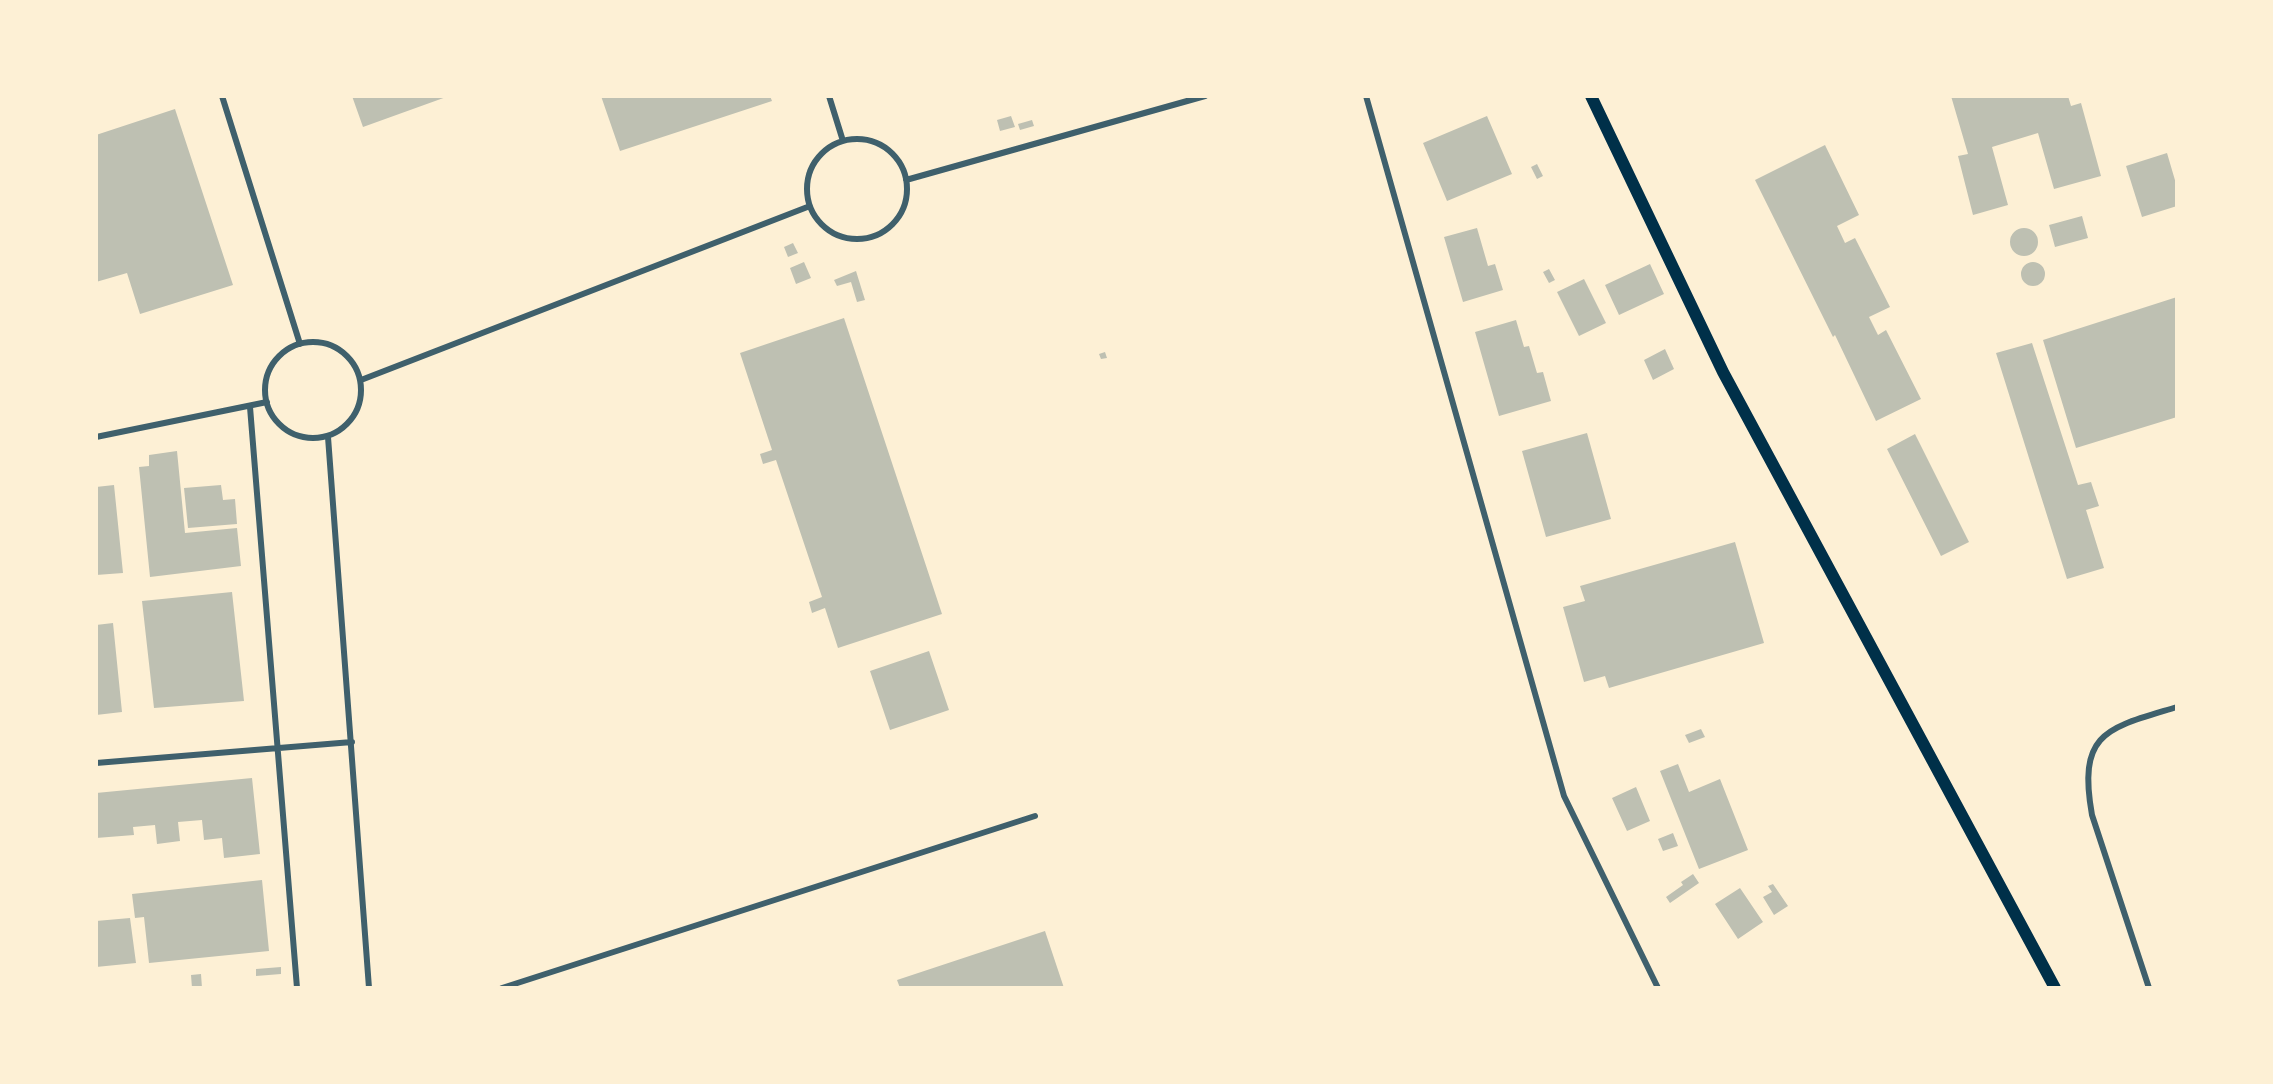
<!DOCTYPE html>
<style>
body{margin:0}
#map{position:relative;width:2273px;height:1084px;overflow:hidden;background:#fdf0d5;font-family:Jost,sans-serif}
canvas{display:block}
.frame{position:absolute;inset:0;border:98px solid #fdf0d5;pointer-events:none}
</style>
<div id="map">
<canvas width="2273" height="1084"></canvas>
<div class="frame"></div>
</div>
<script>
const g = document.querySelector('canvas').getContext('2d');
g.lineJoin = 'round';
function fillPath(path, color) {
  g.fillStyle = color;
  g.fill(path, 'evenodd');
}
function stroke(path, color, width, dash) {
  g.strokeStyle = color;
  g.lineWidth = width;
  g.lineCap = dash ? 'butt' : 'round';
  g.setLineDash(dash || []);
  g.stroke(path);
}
fillPath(new Path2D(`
 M 352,96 L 449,96 L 363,127 Z
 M 601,96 L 770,96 L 772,101 L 620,151 Z
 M 1951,96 L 2068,96 L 2071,106 L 2081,103 L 2101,176 L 2054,189 L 2038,133 L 1992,147 L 2008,205 L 1973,215 L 1958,156 L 1968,154 Z
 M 175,109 L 233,285 L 140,314 L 127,273 L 96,282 L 96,183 L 98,183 L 96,135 Z
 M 1011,116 L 1015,127 L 1000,131 L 997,120 Z
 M 1487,116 L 1512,174 L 1447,201 L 1423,143 Z
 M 1032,120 L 1034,126 L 1020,130 L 1018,124 Z
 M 1825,145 L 1859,215 L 1837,226 L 1845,243 L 1855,238 L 1890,307 L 1869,317 L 1878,335 L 1886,330 L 1921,399 L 1876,421 L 1835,335 L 1833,337 L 1755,180 Z
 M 2167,153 L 2177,187 L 2177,206 L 2142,217 L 2126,166 Z
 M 1537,164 L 1543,176 L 1537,179 L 1531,167 Z
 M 2082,216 L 2088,238 L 2055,247 L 2049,225 Z
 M2010 242a14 14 0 1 1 28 0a14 14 0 1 1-28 0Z
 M 1477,228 L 1488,266 L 1495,264 L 1503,290 L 1463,302 L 1444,237 Z
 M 793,243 L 798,253 L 788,257 L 784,247 Z
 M 804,262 L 811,278 L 796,284 L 790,268 Z
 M2021 274a12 12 0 1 1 24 0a12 12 0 1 1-24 0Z
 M 1650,264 L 1664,294 L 1619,315 L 1605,285 Z
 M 1549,269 L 1555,280 L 1549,283 L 1543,272 Z
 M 856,271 L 865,300 L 857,302 L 851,282 L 837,286 L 834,280 Z
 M 1584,279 L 1606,323 L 1579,336 L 1557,292 Z
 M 2177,297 L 2177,417 L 2076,448 L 2043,340 Z
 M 844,318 L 942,614 L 838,648 L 825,608 L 812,613 L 809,602 L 822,597 L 776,460 L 763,464 L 760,454 L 772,450 L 740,353 Z
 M 1516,320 L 1524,347 L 1529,346 L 1537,373 L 1543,372 L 1551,401 L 1499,416 L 1475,332 Z
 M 2032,343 L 2078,485 L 2091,482 L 2099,506 L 2086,510 L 2104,568 L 2067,579 L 1996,353 Z
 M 1665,349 L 1674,369 L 1653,380 L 1644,360 Z
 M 1105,352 L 1107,358 L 1101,359 L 1099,354 Z
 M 1587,433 L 1611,519 L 1546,537 L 1522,451 Z
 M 1915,434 L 1969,542 L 1941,556 L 1887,449 Z
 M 177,451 L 185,533 L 237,528 L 241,566 L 150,577 L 139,467 L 149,466 L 149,455 Z
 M 114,485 L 123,573 L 96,575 L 96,487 Z
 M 221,485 L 223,500 L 235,499 L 237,524 L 188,528 L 184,488 Z
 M 1735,542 L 1764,643 L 1609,688 L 1605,676 L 1584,682 L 1563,607 L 1585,601 L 1580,586 Z
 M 232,592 L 244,701 L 154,708 L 142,601 Z
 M 113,623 L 122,712 L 96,715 L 96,625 Z
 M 929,651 L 949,710 L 890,730 L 870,671 Z
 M 1701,729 L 1705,737 L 1689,743 L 1685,735 Z
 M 1678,764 L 1689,792 L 1720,779 L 1748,850 L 1699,869 L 1660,771 Z
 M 252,778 L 260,854 L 224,858 L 222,838 L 204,840 L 202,820 L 178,822 L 180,841 L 157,844 L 155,825 L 133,827 L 134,835 L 96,838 L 96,793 Z
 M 1636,787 L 1650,821 L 1627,831 L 1612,798 Z
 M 1673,833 L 1678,846 L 1663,851 L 1658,839 Z
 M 1693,874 L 1699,883 L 1670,903 L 1666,897 L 1683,885 L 1681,882 Z
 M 262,880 L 269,951 L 149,963 L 144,917 L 135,918 L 132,894 Z
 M 1773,884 L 1788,906 L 1774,915 L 1763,897 L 1772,892 L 1768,886 Z
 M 1740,888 L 1763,922 L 1738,939 L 1715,904 Z
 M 130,918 L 136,963 L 96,967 L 96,921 Z
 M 1045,931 L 1064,988 L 900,988 L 897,980 Z
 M 281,967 L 281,974 L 256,976 L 256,969 Z
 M 201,974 L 202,988 L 192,988 L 191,975 Z`), '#bec0b2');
stroke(new Path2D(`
 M 222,96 L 300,344
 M 829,96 L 843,141
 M 1366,96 L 1564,796 L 1658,988
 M807 189a50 50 0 1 1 100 0a50 50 0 1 1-100 0Z
 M 906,180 L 1205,96
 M265 390a48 48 0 1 1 96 0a48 48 0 1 1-96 0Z
 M 361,380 L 810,206
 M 250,407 L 297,988
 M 96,437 L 267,402
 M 328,437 L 369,988
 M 96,763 L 352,742
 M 502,988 L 1035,816
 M 2149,988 L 2092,815 C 2077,731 2108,728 2177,707`), '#3f606c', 6);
stroke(new Path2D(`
 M 1591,96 L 1723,372 L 2055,988`), '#003049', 12);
</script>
